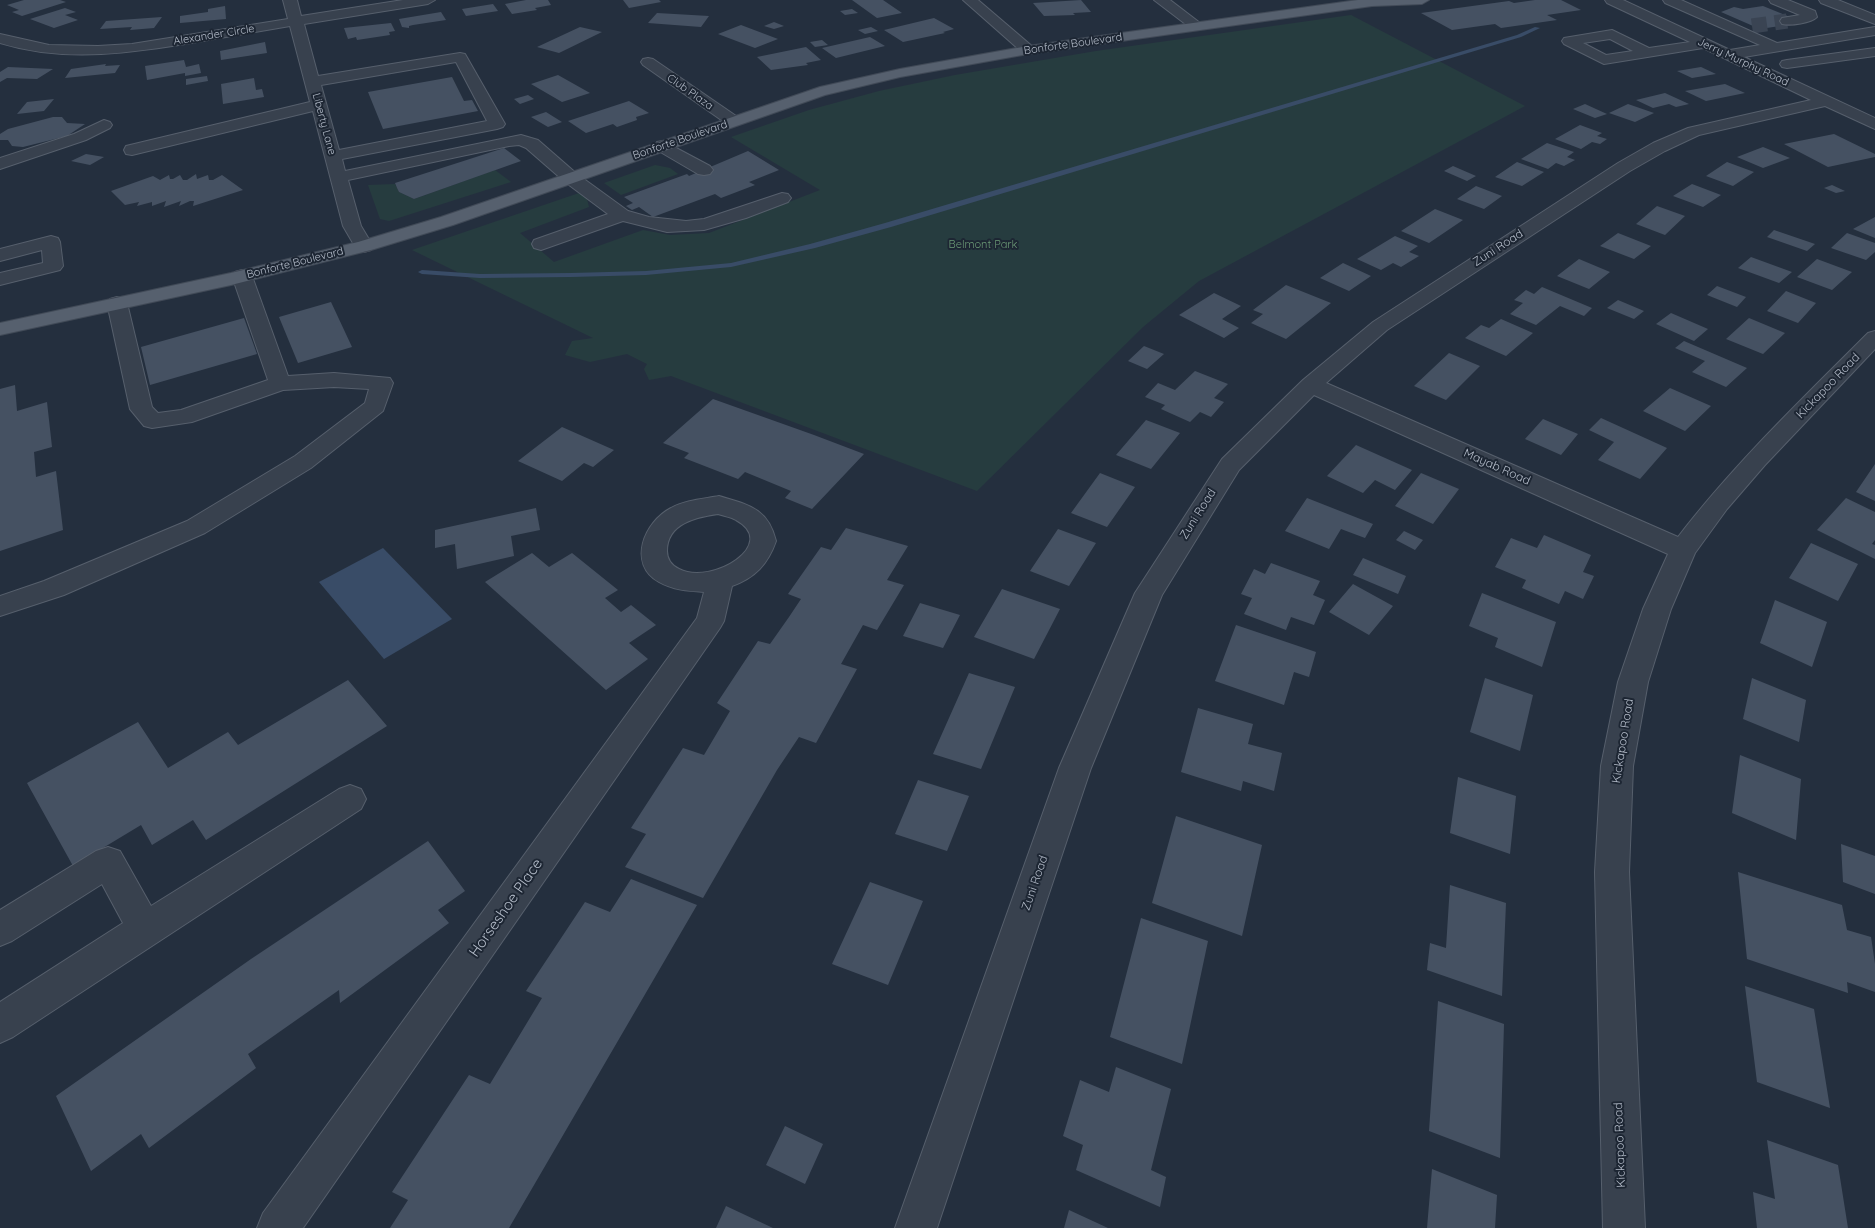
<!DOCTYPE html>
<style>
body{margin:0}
canvas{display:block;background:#242f3e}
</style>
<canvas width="1875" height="1228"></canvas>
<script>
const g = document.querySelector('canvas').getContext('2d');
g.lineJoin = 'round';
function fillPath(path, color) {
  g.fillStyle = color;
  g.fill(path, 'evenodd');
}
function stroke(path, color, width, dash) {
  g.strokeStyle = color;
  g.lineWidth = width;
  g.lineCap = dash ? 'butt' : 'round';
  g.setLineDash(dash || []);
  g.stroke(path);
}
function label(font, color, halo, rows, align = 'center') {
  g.font = font + ' Quicksand,sans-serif';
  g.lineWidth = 4;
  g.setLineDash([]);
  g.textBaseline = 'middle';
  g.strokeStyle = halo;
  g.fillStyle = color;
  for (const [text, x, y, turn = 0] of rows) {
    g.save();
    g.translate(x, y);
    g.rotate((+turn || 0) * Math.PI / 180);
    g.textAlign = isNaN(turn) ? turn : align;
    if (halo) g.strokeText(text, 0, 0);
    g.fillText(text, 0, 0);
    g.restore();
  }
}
fillPath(new Path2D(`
 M 1351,15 L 1525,106 L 1199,281 L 1143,327 L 977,491 L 671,376 L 649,380 L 644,369 L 647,364 L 627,354 L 590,362 L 565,355 L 572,341 L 593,338 L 412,250 L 579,193 L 587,199 L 589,207 L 520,233 L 554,262 L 643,230 L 670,235 L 709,233 L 820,190 L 731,137 L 809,110 L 879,91 L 955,75 L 1096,51 Z
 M 655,165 L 670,168 L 678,174 L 621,195 L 604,183 Z
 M 495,170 L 511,182 L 389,221 L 380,219 L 368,185 L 395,184 L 399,192 L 414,199 Z`), '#263c3f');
fillPath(new Path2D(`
 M 383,548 L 452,619 L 384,659 L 319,582 Z`), '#394c67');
fillPath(new Path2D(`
 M 1535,27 L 1540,28 L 1521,37 L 891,227 L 815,248 L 731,267 L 646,275 L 571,277 L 480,278 L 422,274 L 418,272 L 422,270 L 480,274 L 571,273 L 646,271 L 731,263 L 810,244 L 885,223 L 1517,35 Z`), '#394c67');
fillPath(new Path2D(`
 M 24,0 L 60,0 L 66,2 L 22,16 L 12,12 L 19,10 L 7,5 Z
 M 526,0 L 548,0 L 551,5 L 535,8 L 537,10 L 512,14 L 505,4 Z
 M 623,0 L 659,0 L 661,2 L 629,8 Z
 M 852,0 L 883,0 L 902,13 L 877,18 Z
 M 1081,0 L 1091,12 L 1073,13 L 1075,15 L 1044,16 L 1033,3 Z
 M 1535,0 L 1561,0 L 1581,10 L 1547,15 L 1557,20 L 1501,28 L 1495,24 L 1452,30 L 1421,13 L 1509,1 L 1514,3 Z
 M 493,4 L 498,11 L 466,16 L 462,9 Z
 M 225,6 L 226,19 L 180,23 L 180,16 L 208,12 L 208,9 Z
 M 1763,6 L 1790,17 L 1780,19 L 1793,24 L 1760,29 L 1721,12 L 1734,7 L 1743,9 Z
 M 65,8 L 76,12 L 65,15 L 78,20 L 54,28 L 30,19 Z
 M 852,9 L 858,13 L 845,15 L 840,11 Z
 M 441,12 L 446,20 L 413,25 L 409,26 L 409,28 L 402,27 L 399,19 Z
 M 657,13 L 709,16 L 701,27 L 648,23 Z
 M 162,17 L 154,28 L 130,30 L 132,27 L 100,29 L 106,21 Z
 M 934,18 L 954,29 L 943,32 L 945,33 L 903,42 L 884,30 Z
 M 774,22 L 784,26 L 774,29 L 764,26 Z
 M 391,23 L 395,31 L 389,32 L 390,35 L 357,40 L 356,37 L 348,39 L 344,28 Z
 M 741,25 L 778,39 L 755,48 L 718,34 Z
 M 580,27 L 602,32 L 559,53 L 537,47 Z
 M 871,27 L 878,31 L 865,34 L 858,30 Z
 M 870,37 L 885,46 L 836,58 L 822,48 Z
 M 822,40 L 828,45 L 815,47 L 810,42 Z
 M 265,42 L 267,53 L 221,60 L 220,51 Z
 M 806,47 L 821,60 L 806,63 L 808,65 L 771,70 L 757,57 Z
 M 184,60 L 186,67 L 199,64 L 201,73 L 185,76 L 185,73 L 147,80 L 145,66 Z
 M 106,64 L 105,66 L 120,65 L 115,73 L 65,78 L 71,69 Z
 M 8,67 L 53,69 L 37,79 L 7,78 L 0,82 L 0,72 Z
 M 1701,67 L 1716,74 L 1692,78 L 1677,71 Z
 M 558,75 L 590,93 L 562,102 L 531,84 Z
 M 207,76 L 208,81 L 186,85 L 186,79 Z
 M 452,77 L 464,101 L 472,100 L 478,111 L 383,129 L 368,92 Z
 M 254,78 L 256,90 L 262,89 L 264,97 L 223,104 L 221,84 Z
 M 1725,84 L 1745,93 L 1706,101 L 1685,91 Z
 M 1665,93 L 1689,104 L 1676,107 L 1669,104 L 1653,108 L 1636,100 Z
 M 528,95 L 534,99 L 520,104 L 514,99 Z
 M 54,99 L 44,111 L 17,114 L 27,102 Z
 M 629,101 L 649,113 L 636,117 L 637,120 L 617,127 L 613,124 L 586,133 L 568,121 Z
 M 1585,104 L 1607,114 L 1595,118 L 1573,109 Z
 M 1628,104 L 1654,113 L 1635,122 L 1609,113 Z
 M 546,112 L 562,122 L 548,127 L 531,117 Z
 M 53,117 L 62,117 L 67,123 L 85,124 L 67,136 L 23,147 L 12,146 L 8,140 L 0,140 L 0,134 L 8,129 Z
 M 1580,125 L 1602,133 L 1597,136 L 1607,139 L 1600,144 L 1592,142 L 1581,149 L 1555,139 Z
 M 1834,134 L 1875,154 L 1875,157 L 1828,167 L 1784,144 Z
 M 1547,143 L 1574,152 L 1567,157 L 1575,160 L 1564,166 L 1556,163 L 1548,169 L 1521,159 Z
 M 1763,147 L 1790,158 L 1763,168 L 1737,157 Z
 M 504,148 L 521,161 L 414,199 L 399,192 L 397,188 L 395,183 Z
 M 748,151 L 779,170 L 749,182 L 755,185 L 721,198 L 715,194 L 653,217 L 639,207 L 632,210 L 626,206 L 633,203 L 624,197 L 687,174 L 689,176 Z
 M 86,154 L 104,157 L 90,165 L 71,161 Z
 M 1517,162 L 1544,172 L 1522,186 L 1495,177 Z
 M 1727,162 L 1754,172 L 1733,186 L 1706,176 Z
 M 1453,166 L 1476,176 L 1467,181 L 1444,171 Z
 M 196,174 L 197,179 L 208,175 L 209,180 L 213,180 L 222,175 L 243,190 L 193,206 L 194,201 L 190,201 L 179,206 L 181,201 L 164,207 L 166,201 L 152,206 L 152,202 L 137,206 L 139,202 L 125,205 L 111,191 L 153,176 L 160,180 L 169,175 L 170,179 L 173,179 L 180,175 L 183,180 L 187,180 Z
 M 1692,184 L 1721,195 L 1703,207 L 1673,196 Z
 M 1832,185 L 1845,191 L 1836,193 L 1824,188 Z
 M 1476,186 L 1502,196 L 1484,209 L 1457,199 Z
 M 1657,206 L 1685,216 L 1665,235 L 1636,224 Z
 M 1435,209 L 1463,220 L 1429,243 L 1401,231 Z
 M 1875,217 L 1875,238 L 1853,229 Z
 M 1774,230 L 1815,244 L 1807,251 L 1767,237 Z
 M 1618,233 L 1651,246 L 1634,259 L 1600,246 Z
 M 1847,233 L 1875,243 L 1875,252 L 1866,260 L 1831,248 Z
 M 1395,236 L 1418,246 L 1409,252 L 1419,256 L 1401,267 L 1393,263 L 1381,270 L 1357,259 Z
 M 1751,257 L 1792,272 L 1779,283 L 1738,268 Z
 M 1579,259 L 1610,272 L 1589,289 L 1557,276 Z
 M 1817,259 L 1852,272 L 1832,290 L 1797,277 Z
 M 1343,263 L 1371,276 L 1349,291 L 1320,278 Z
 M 1286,285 L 1331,303 L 1286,339 L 1251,323 L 1263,314 L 1253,310 Z
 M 1717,286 L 1746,297 L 1737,307 L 1707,295 Z
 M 1542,287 L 1592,308 L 1584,316 L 1560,306 L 1536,325 L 1510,314 L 1523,303 L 1514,300 L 1526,290 L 1534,294 Z
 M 1786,291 L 1816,303 L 1798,323 L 1767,311 Z
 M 1214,293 L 1241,306 L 1222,319 L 1239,328 L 1224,338 L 1179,315 Z
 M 1618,300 L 1644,311 L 1634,319 L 1607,308 Z
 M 331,302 L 352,347 L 298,363 L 279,317 Z
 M 1671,313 L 1708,329 L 1694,341 L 1656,324 Z
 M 244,318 L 257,354 L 150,385 L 141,347 Z
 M 1749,318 L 1785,333 L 1763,354 L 1726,339 Z
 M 1501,319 L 1533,333 L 1506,356 L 1465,338 L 1481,325 L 1489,328 Z
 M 1684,341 L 1747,368 L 1726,387 L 1692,372 L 1705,361 L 1675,348 Z
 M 1144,346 L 1164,354 L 1147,369 L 1128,361 Z
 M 1449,353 L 1480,366 L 1446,400 L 1414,386 Z
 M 1195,371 L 1228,384 L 1214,398 L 1224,402 L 1211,417 L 1200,412 L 1190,422 L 1161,409 L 1165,405 L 1145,397 L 1158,383 L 1175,390 Z
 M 15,385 L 17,411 L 47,402 L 52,447 L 34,452 L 36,477 L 56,471 L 63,530 L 0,551 L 0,389 Z
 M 1670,388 L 1711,406 L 1685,431 L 1643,411 Z
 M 713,399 L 814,435 L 864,454 L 812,509 L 785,498 L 791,491 L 745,472 L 738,479 L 684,458 L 689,453 L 663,443 Z
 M 1601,418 L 1667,448 L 1640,479 L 1598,460 L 1614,442 L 1589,430 Z
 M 1543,419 L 1578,434 L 1561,455 L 1525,439 Z
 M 1146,420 L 1180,433 L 1151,469 L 1116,455 Z
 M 562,427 L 614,450 L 593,467 L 584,463 L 562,481 L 518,461 Z
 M 1356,445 L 1412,470 L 1395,490 L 1375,480 L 1363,493 L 1327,476 Z
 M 1875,464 L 1875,501 L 1856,492 Z
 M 1100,473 L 1135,487 L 1107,527 L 1071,513 Z
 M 1421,473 L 1459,489 L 1433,524 L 1395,506 Z
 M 1307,498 L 1373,524 L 1365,538 L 1341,529 L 1329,549 L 1285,531 Z
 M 1846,498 L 1875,512 L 1875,540 L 1872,544 L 1875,545 L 1875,559 L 1817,530 Z
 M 536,508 L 540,530 L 511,536 L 514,556 L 457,569 L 455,544 L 435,548 L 435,530 Z
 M 846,528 L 908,546 L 887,580 L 904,585 L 877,630 L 863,625 L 841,664 L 857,669 L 816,743 L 799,737 L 777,770 L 703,898 L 625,867 L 646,834 L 631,828 L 683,748 L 704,755 L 730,711 L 717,703 L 758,641 L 770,644 L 789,617 L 801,599 L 788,594 L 821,547 L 831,550 Z
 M 1058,529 L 1096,543 L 1069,586 L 1030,571 Z
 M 1404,531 L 1423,540 L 1415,550 L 1396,540 Z
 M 1544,535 L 1591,555 L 1583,572 L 1594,576 L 1583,599 L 1565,591 L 1559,604 L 1522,588 L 1526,580 L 1495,567 L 1511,538 L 1537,548 Z
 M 1811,543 L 1858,564 L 1838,601 L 1789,578 Z
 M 532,553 L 549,567 L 572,553 L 618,590 L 605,598 L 621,612 L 631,605 L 656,625 L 629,643 L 648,659 L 606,690 L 485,582 Z
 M 1363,558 L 1406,576 L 1398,594 L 1353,575 Z
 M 1271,563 L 1320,581 L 1313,595 L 1325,600 L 1314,625 L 1291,617 L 1286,630 L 1244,614 L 1252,598 L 1241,594 L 1254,569 L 1265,574 Z
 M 1353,584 L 1393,606 L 1369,635 L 1329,612 Z
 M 1002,589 L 1060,609 L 1034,659 L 974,637 Z
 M 1482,593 L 1556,622 L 1542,667 L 1495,647 L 1498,638 L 1469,626 Z
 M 1775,600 L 1827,622 L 1812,667 L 1760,643 Z
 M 920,603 L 960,615 L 943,648 L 903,636 Z
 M 1236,625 L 1316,652 L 1309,677 L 1294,672 L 1284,705 L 1215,681 Z
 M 969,673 L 1015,687 L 981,769 L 933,754 Z
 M 1485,678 L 1533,695 L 1520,751 L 1470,732 Z
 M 1752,678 L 1806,700 L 1799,742 L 1743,719 Z
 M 348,680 L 387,726 L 206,840 L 193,820 L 152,845 L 141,825 L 73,866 L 27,783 L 138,722 L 168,768 L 228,732 L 238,745 Z
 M 1198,708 L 1253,724 L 1248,744 L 1282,753 L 1274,791 L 1243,781 L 1241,791 L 1181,772 Z
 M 1740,755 L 1801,779 L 1796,840 L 1732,813 Z
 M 1458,777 L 1516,796 L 1510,854 L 1450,833 Z
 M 918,780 L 969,796 L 947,851 L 895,834 Z
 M 1176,816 L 1262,845 L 1242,936 L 1152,903 Z
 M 428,841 L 465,891 L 438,910 L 449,923 L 340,1003 L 339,990 L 248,1054 L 256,1068 L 149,1148 L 141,1134 L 91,1171 L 56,1096 L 251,959 Z
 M 1841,844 L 1875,856 L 1875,894 L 1843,882 Z
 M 1738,872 L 1842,905 L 1847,930 L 1871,937 L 1875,964 L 1875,992 L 1847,982 L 1848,993 L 1747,959 Z
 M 631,879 L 697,905 L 509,1228 L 390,1228 L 408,1200 L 392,1192 L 469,1075 L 490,1084 L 542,998 L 526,991 L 585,902 L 610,912 Z
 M 870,882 L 923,901 L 888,985 L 832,964 Z
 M 1450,885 L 1506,903 L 1502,996 L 1427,970 L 1430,943 L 1446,948 Z
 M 1141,918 L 1208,941 L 1182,1064 L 1110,1037 Z
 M 1745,986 L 1814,1009 L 1830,1108 L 1757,1082 Z
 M 1438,1001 L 1504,1024 L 1500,1158 L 1429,1131 Z
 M 1116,1067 L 1171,1089 L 1151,1170 L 1166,1177 L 1160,1207 L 1076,1170 L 1083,1145 L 1063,1136 L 1080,1080 L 1109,1092 Z
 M 785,1126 L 823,1144 L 805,1184 L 766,1165 Z
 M 1767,1140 L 1838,1165 L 1848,1228 L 1757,1228 L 1753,1192 L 1775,1199 Z
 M 1432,1169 L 1497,1195 L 1495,1228 L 1427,1228 Z
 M 726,1206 L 773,1228 L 716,1228 Z
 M 1069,1210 L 1108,1228 L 1064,1228 Z`), '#455162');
stroke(new Path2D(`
 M 1752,26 L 1787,21`), '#3a4453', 15, [15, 8]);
const minor = new Path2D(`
 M 283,0 L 297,0 L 301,16 L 403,0 L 435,0 L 428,4 L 304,24 L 318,76 L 460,53 L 465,54 L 505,124 L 503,127 L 497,129 L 342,159 L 345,171 L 521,135 L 538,140 L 577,174 L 628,211 L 649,217 L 686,221 L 704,219 L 782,193 L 788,194 L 791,198 L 788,202 L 746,218 L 704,230 L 667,232 L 623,221 L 541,250 L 534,248 L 532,244 L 534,240 L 608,214 L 565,182 L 526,148 L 519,145 L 509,146 L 348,180 L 361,226 L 373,246 L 371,250 L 364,252 L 357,250 L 343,226 L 313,111 L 132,155 L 126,154 L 124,150 L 126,146 L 310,102 L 290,26 C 255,32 220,38 185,44 C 123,54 61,62 0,43 L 0,34 L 49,45 L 98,46 L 132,44 L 288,19 ZM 456,62 L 487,121 L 339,150 L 321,85 Z
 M 963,0 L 978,0 L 1033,47 L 1035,50 L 1033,53 L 1023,53 Z
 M 1154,0 L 1170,0 L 1204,26 L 1197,30 L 1192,29 Z
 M 1605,0 L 1623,0 L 1730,50 L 1760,45 L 1665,3 L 1663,0 L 1681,0 L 1777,43 L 1875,27 L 1875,35 L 1744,57 L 1875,118 L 1875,129 L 1825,106 L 1699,135 L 1665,151 L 1630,171 L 1387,330 L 1326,383 L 1678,537 C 1735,463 1802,399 1868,333 L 1875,331 L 1875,349 L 1765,465 L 1727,509 L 1695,553 L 1671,609 L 1648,682 L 1633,766 L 1629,872 L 1645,1228 L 1603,1228 L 1595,872 L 1601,766 L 1618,682 L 1643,609 L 1668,554 L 1314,395 L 1239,470 L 1162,595 L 1091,768 L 937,1228 L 895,1228 L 1059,768 L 1135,593 L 1222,459 L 1303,380 L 1373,322 L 1618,163 L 1653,143 L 1688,128 L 1811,100 L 1703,48 L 1604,64 L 1564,44 L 1562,41 L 1564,38 L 1612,30 L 1649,48 L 1690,42 L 1607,3 ZM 1610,39 L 1633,51 L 1606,55 L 1583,43 Z
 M 1769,0 L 1788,0 L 1815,11 L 1817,17 C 1811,23 1791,26 1782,24 L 1780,21 L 1782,18 L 1800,15 L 1771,3 Z
 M 1819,0 L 1838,0 L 1875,15 L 1875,24 L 1821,3 Z
 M 1875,48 L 1875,56 L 1787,68 L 1782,67 L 1780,64 L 1782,61 L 1787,60 Z
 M 648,58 L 653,59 L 739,118 L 741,121 L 739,124 L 727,124 L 643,65 L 641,62 L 643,59 Z
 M 104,120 L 110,122 L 112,125 L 110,128 L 86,140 L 0,169 L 0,158 L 74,134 Z
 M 663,141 L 710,166 L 713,170 L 710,174 L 704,175 L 698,174 L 657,150 L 655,146 L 657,142 Z
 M 51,236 L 58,238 L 60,242 L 63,266 L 60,270 L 0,285 L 0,273 L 43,263 L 42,250 L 0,261 L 0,249 Z
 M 242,270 L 249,272 L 252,276 L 288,376 L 334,373 L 390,378 L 393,383 L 383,411 L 311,468 L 205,533 L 64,595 L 0,616 L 0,596 L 44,581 L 187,521 L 295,456 L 365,403 L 369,389 L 334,387 L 283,390 L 192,422 L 152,428 L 144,426 L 130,409 L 107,303 L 110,299 L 117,297 L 124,299 L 127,303 L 152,407 L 158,413 L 181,410 L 268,380 L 232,276 L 235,272 Z
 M 719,496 C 749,505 768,508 776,541 C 768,564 755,578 732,586 L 724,621 L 720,628 L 303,1228 L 257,1228 L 263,1213 L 697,618 L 704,592 C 688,591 673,590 659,582 C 627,564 644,522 671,508 C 685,500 703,499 719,496 ZM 718,514 C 724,516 731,517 736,520 C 780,544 712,586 679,569 C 671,565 667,559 667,551 C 667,523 697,517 718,514 Z
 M 350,785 L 361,789 L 366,799 L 361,809 L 13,1037 L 0,1043 L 0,1002 L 123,923 L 102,884 L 12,941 L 0,946 L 0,910 L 96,851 L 108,847 L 120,851 L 151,906 L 339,789 Z`);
const major = new Path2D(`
 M 1358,0 L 1429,0 L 1422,4 L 1372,6 L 1028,54 L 900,77 L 825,95 L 453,225 L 371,250 L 231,285 L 0,335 L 0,323 L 231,273 L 358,242 L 441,217 L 820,87 L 900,69 L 1028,46 Z`);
stroke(minor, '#565f6c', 2);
stroke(major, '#414a57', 2);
fillPath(minor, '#38414e');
fillPath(major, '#56606e');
label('11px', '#b4bcc9', '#1d2633', [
 ["Alexander Circle",214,35,-9],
 ["Bonforte Boulevard",1073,44,-8],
 ["Jerry Murphy Road",1743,62,25],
 ["Club Plaza",690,92,35],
 ["Liberty Lane",324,124,75],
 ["Bonforte Boulevard",680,140,-19],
 ["Bonforte Boulevard",295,263,-14]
]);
label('11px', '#6b9a76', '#1d2633', [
 ["Belmont Park",983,245]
]);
label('12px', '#b4bcc9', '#1d2633', [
 ["Zuni Road",1498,248,-33],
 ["Kickapoo Road",1828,386,-46],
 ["Mayab Road",1497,467,24],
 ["Zuni Road",1198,514,-58],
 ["Kickapoo Road",1623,741,-81],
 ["Zuni Road",1035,883,-71],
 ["Kickapoo Road",1620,1145,-92]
]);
label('15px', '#b4bcc9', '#1d2633', [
 ["Horseshoe Place",506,908,-55]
]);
</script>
